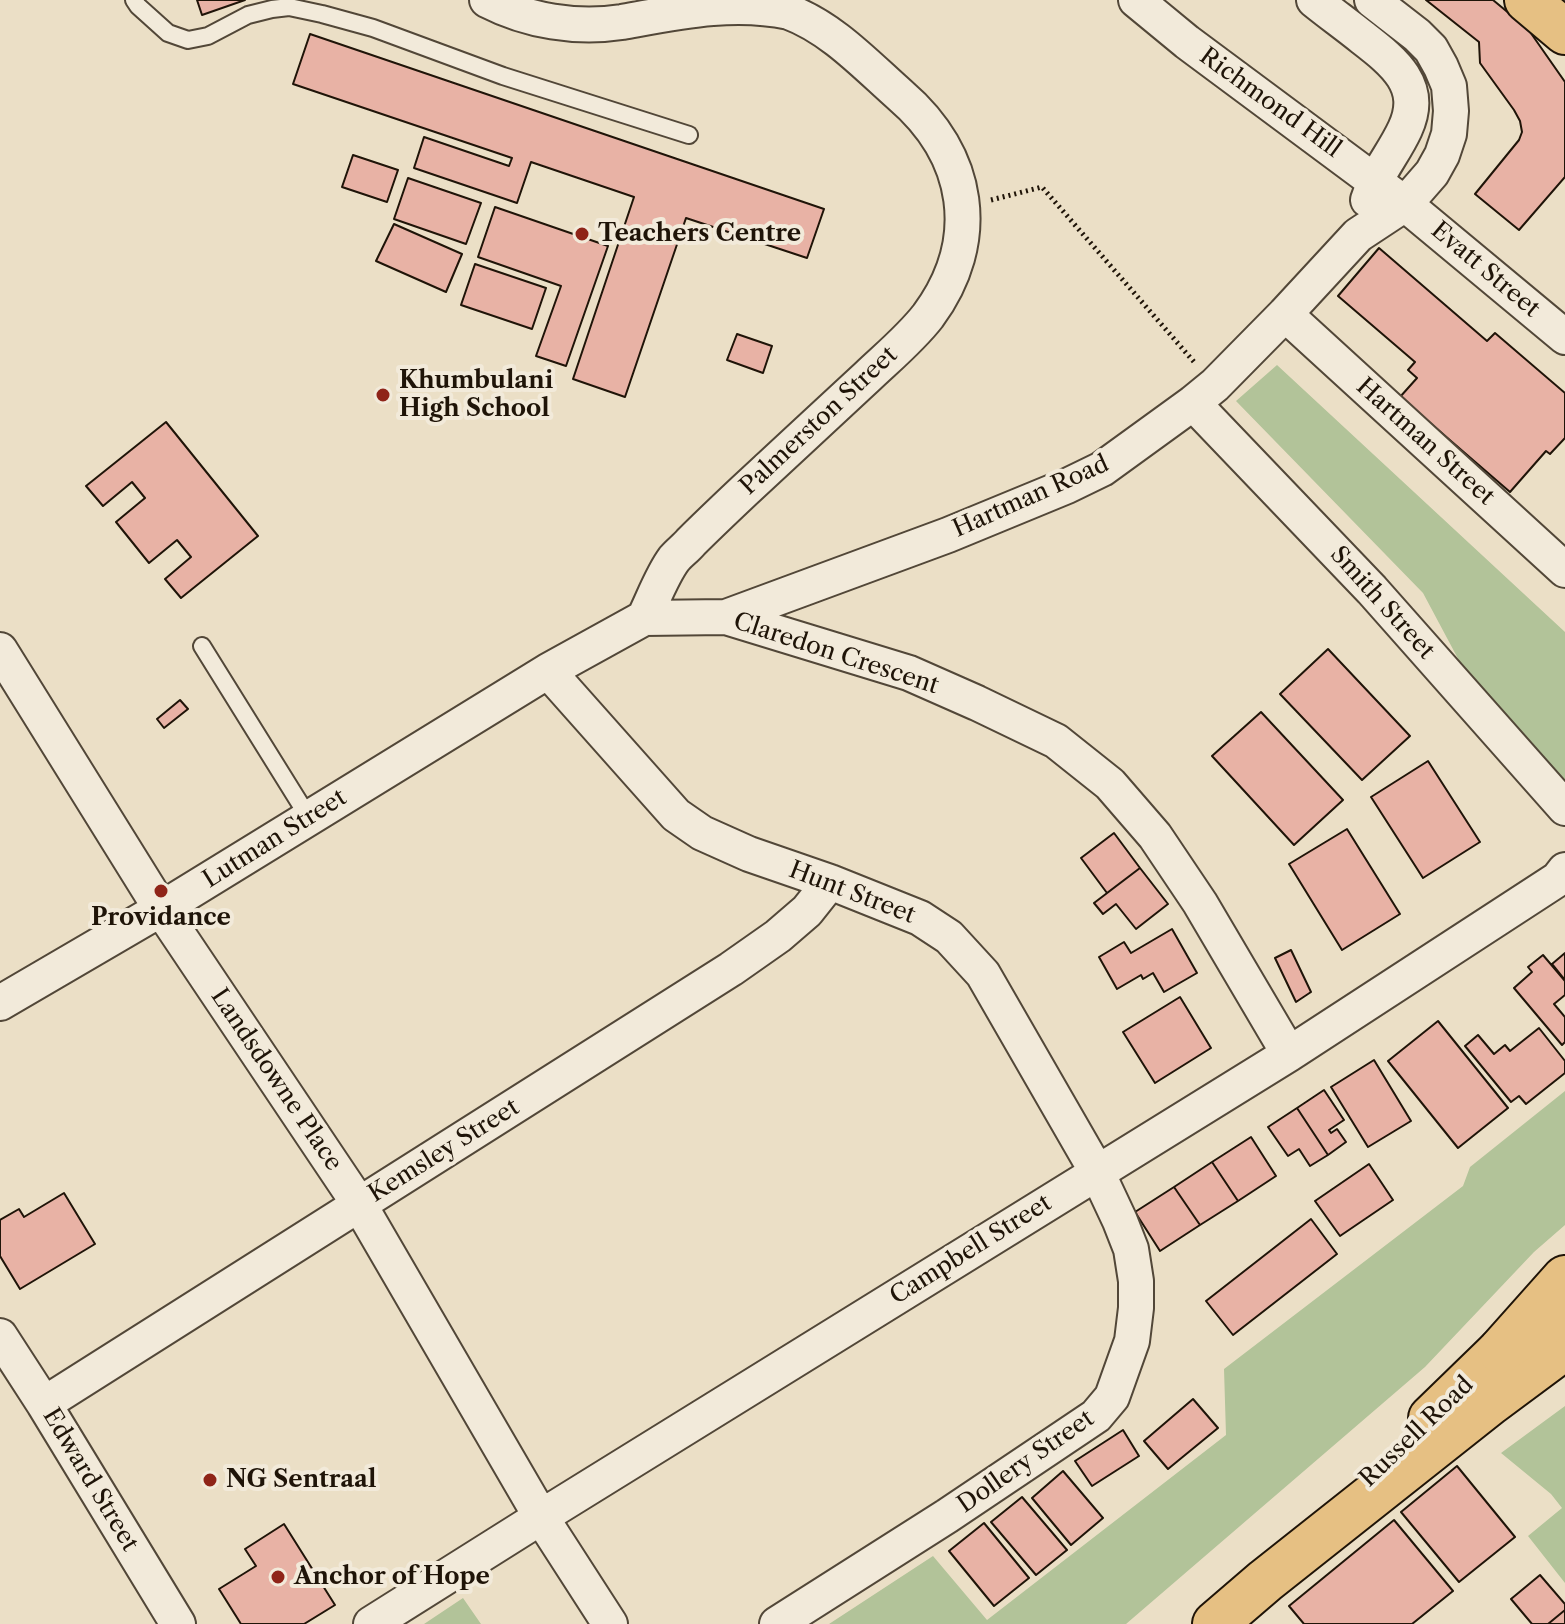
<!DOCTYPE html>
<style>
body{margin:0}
canvas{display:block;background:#ebdfc6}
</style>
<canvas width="1565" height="1624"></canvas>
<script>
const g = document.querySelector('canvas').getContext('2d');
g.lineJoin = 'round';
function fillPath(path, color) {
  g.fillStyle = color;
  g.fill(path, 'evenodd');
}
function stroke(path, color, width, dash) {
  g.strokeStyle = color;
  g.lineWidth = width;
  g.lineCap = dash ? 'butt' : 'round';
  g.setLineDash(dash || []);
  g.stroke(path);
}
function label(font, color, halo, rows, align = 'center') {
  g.font = font + ' "Libre Caslon Text",serif';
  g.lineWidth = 8;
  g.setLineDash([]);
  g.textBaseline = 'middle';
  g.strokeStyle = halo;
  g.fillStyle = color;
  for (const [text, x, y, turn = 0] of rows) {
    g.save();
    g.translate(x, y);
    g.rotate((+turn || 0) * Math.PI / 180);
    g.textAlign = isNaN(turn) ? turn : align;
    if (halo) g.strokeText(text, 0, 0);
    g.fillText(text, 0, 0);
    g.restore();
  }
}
fillPath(new Path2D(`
 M 1277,365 L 1565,632 L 1565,789 L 1463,668 L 1423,593 L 1236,401 Z
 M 1565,1091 L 1565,1225 L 1534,1252 L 1425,1367 L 1126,1624 L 829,1624 L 933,1556 L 987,1620 L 1226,1435 L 1224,1369 L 1463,1186 L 1470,1167 Z
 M 1565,1406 L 1565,1583 L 1528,1536 L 1562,1508 L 1551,1494 L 1501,1453 Z
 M 463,1598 L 481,1624 L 424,1624 Z`), '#b2c399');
const building = new Path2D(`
 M 197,0 L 245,0 L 202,15 Z
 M 1426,0 L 1493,0 L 1528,29 L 1565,82 L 1565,177 L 1519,230 L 1475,194 L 1519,140 L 1522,132 L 1520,121 L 1514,110 L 1480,63 L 1479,42 Z
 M 310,34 L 824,209 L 807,258 L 686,218 L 625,397 L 573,379 L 634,197 L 531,162 L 517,203 L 414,168 L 424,137 L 509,166 L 512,158 L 293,84 Z
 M 353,155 L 398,170 L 387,202 L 342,187 Z
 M 408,178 L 481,203 L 466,244 L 394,219 Z
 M 495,207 L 608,246 L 566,366 L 536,356 L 561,286 L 478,257 Z
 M 394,224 L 462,254 L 446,292 L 376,261 Z
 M 1379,248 L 1487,341 L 1495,333 L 1565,393 L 1565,438 L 1550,454 L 1546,451 L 1510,492 L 1400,397 L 1417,378 L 1408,370 L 1415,362 L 1338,296 Z
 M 475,264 L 546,288 L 532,329 L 461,305 Z
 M 737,334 L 772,346 L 763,373 L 727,360 Z
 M 166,422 L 258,536 L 181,598 L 165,579 L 191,557 L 177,540 L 149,563 L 116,522 L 145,498 L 132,482 L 103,506 L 86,486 Z
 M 1328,649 L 1410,736 L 1362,780 L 1280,694 Z
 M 180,700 L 188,709 L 164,728 L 157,719 Z
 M 1261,712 L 1343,800 L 1294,845 L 1212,756 Z
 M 1428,761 L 1480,842 L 1423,878 L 1371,797 Z
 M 1347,829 L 1400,914 L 1342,950 L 1289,864 Z
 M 1114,833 L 1140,868 L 1107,893 L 1081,858 Z
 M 1140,868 L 1168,904 L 1136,929 L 1116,904 L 1103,914 L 1094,903 Z
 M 1172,929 L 1197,973 L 1164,992 L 1153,973 L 1143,979 L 1141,975 L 1117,989 L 1099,957 L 1124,942 L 1131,953 Z
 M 1291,950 L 1311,992 L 1296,1002 L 1275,958 Z
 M 1565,953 L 1565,980 L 1552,964 Z
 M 1543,955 L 1565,981 L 1565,995 L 1554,1004 L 1565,1017 L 1565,1042 L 1562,1045 L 1514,988 L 1532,972 L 1528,967 Z
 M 1180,997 L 1211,1048 L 1155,1083 L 1123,1032 Z
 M 1438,1021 L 1508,1108 L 1458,1148 L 1388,1061 Z
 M 1539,1028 L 1565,1061 L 1565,1073 L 1526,1104 L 1519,1096 L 1511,1102 L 1465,1046 L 1478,1035 L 1494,1054 L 1505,1045 L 1510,1051 Z
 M 1374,1060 L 1411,1121 L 1368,1147 L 1331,1087 Z
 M 1324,1090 L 1344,1120 L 1329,1130 L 1331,1133 L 1337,1129 L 1346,1142 L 1328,1155 L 1297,1108 Z
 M 1297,1108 L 1328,1155 L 1310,1166 L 1299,1149 L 1288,1156 L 1268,1127 Z
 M 1251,1137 L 1276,1176 L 1238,1201 L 1212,1162 Z
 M 1212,1162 L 1238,1201 L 1200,1225 L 1174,1187 Z
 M 1369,1164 L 1393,1200 L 1340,1236 L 1315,1201 Z
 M 1174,1187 L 1200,1225 L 1160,1251 L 1135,1212 Z
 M 64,1193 L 95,1244 L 20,1289 L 0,1256 L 0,1220 L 19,1209 L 24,1217 Z
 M 1311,1219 L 1337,1254 L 1233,1335 L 1206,1301 Z
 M 1193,1399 L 1218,1428 L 1168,1469 L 1144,1441 Z
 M 1123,1430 L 1139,1456 L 1092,1486 L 1075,1461 Z
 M 1457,1466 L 1515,1537 L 1459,1582 L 1401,1512 Z
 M 1063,1471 L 1103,1518 L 1071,1545 L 1032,1498 Z
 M 1022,1497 L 1067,1550 L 1036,1575 L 991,1522 Z
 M 1394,1520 L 1453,1591 L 1412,1624 L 1304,1624 L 1289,1606 Z
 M 984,1523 L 1029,1578 L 994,1606 L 949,1551 Z
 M 284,1524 L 335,1605 L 304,1624 L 241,1624 L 219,1589 L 256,1566 L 245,1549 Z
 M 1540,1575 L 1565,1604 L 1565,1610 L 1548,1624 L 1532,1624 L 1511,1599 Z
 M 1565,1610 L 1565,1624 L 1548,1624 Z`);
fillPath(building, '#e8b2a5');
stroke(building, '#1f1408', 2);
const service = new Path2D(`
 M 134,0 L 138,6 L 168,33 L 188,40 L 208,36 L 248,15 L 272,9 L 289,7 L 322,14 L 373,28 L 503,76 L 689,135
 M 202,646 L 309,818`);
const minor = new Path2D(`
 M 487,0 C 528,21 576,29 622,22 C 678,12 733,0 789,12 C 832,28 866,65 900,95 C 970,155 984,240 928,316 C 911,338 888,357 868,376 C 827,414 785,453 744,491 C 726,508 708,525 691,542 C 686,548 679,553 674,559 C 662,575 653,600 644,618
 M 1136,0 L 1187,42 L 1405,204 L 1565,337
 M 1314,0 C 1330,13 1347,25 1363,38 C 1394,62 1425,86 1405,129 C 1393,155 1377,171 1368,200
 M 1285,314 L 1565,570
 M 1193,403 L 1372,590 L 1565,808
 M 726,617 L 948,535 L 1067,486 L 1102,469 L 1193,403 L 1215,385 L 1285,314 L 1358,235 L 1405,204 L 1432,173 L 1442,155 L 1449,134 L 1451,111 L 1449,86 L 1441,67 L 1431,49 L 1417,35 L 1372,0
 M 0,650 L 161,909 L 359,1204 L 541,1517 L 610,1624
 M 548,671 L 676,815 L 702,833 L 749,854 L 830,882 L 920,918 L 949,937 L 983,974 L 1097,1172 L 1120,1221 L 1131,1249 L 1136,1281 L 1136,1308 L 1132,1341 L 1112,1397 L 1096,1416 L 947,1516 L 777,1624
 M 0,1003 L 161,909 L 548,671 L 644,618 L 726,617 L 909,673 L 977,703 L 1056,741 L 1110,784 L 1155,836 L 1200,903 L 1289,1054
 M 0,1336 L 44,1404 L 178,1624
 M 44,1404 L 731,969 L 778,936 L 807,911 L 830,882
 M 371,1624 L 541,1517 L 1289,1054 L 1558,879 L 1565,870`);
const primary = new Path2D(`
 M 1527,0 L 1565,32
 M 1431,1418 L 1500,1351 L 1565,1278
 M 1215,1624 L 1265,1581 L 1491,1402 L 1565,1347`);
const motorway = new Path2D(`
 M 1500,1351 L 1565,1310`);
stroke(service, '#524738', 20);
stroke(minor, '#524738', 38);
stroke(primary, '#1f1408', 48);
stroke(motorway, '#1f1408', 48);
stroke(new Path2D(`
 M 991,200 L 1042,187 L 1195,363`), '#1f1408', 5, [2, 4]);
stroke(service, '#f2eada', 16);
stroke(minor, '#f2eada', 34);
stroke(primary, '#e6c083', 44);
stroke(motorway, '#e6c083', 44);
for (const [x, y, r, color] of [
 [582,234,8,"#8f2418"],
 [383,395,8,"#8f2418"],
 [161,891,8,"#8f2418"],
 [210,1480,8,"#8f2418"],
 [278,1577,8,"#8f2418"]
]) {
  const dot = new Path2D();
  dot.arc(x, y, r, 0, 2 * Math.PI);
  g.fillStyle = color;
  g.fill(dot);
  stroke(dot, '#f2eada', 3);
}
label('24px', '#1f1408', '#f2eada', [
 ["Richmond Hill",1270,103,36],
 ["Evatt Street",1485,270,40],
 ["Palmerston Street",819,421,-43],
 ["Hartman Street",1425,442,42],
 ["Hartman Road",1031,497,-24],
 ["Smith Street",1382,603,48],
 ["Claredon Crescent",836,654,18],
 ["Lutman Street",275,839,-32],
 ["Hunt Street",852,893,21],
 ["Landsdowne Place",276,1080,56],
 ["Kemsley Street",444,1151,-32],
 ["Campbell Street",971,1250,-32],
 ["Russell Road",1417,1432,-44],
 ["Dollery Street",1026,1462,-35],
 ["Edward Street",90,1480,59]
]);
label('bold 24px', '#1f1408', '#f2eada', [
 ["Teachers Centre",598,234],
 ["Khumbulani",399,381],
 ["High School",399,409],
 ["Providance",161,918,"center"],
 ["NG Sentraal",226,1480],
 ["Anchor of Hope",294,1577]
], 'left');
</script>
